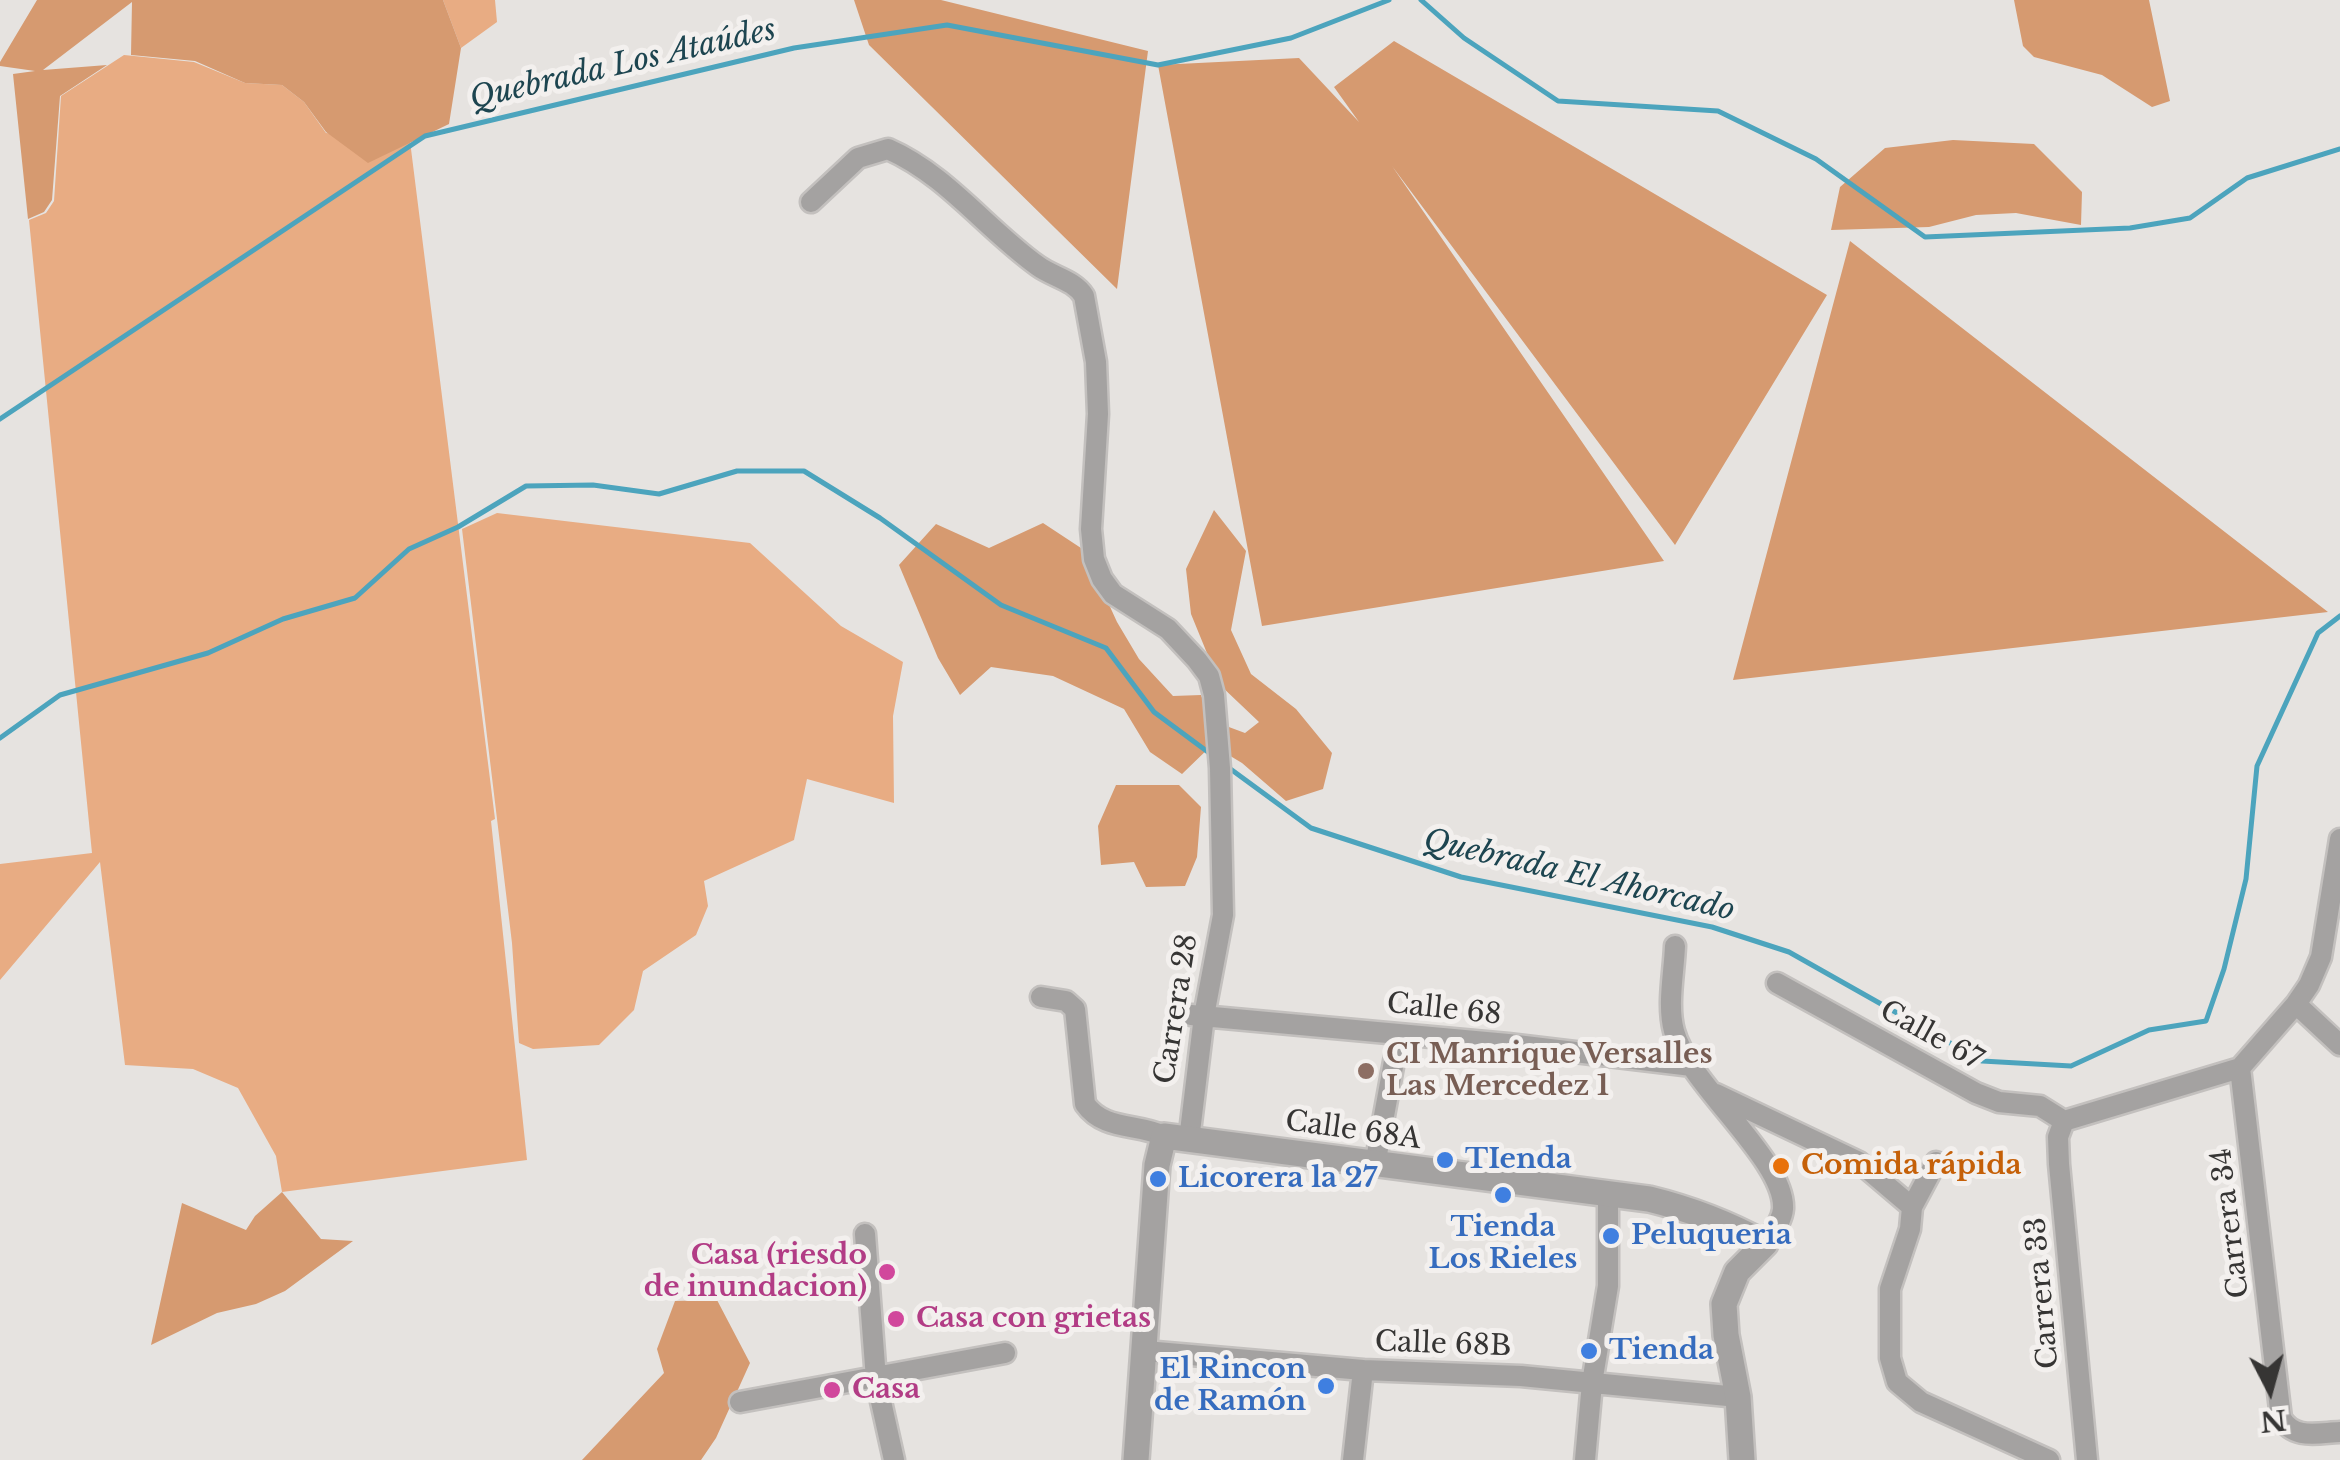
<!DOCTYPE html>
<meta charset="utf-8">
<style>
body{margin:0}
#map{position:relative;width:2340px;height:1460px;overflow:hidden;background:#e6e3e0;font-family:"Libre Baskerville",serif}
canvas{display:block}
.north{position:absolute;left:2220px;top:1340px;width:100px;height:100px;-webkit-text-stroke:8px #f3f0ee;paint-order:stroke;rotate:174deg;font-size:28px;font-weight:700;line-height:40px;text-align:center;color:#363534}
.north::after{content:'';display:block;margin:auto;width:35px;height:45px;background:#363534;clip-path:polygon(50% 0,100% 100%,50% 72%,0 100%)}
</style>
<div id="map">
<canvas width="2340" height="1460"></canvas>
<div class="north">N</div>
</div>
<script>
const g = document.querySelector('canvas').getContext('2d');
g.lineJoin = 'round';
function fillPath(path, color) {
  g.fillStyle = color;
  g.fill(path, 'evenodd');
}
function stroke(path, color, width, dash) {
  g.strokeStyle = color;
  g.lineWidth = width;
  g.lineCap = dash ? 'butt' : 'round';
  g.setLineDash(dash || []);
  g.stroke(path);
}
function label(font, color, halo, rows, align = 'center') {
  g.font = font + ' "Libre Baskerville",serif';
  g.lineWidth = 10;
  g.setLineDash([]);
  g.textBaseline = 'middle';
  g.strokeStyle = halo;
  g.fillStyle = color;
  for (const [text, x, y, turn = 0] of rows) {
    g.save();
    g.translate(x, y);
    g.rotate((+turn || 0) * Math.PI / 180);
    g.textAlign = isNaN(turn) ? turn : align;
    if (halo) g.strokeText(text, 0, 0);
    g.fillText(text, 0, 0);
    g.restore();
  }
}
fillPath(new Path2D(`
 M 443,0 L 495,0 L 497,22 L 461,48 Z
 M 124,55 L 194,62 L 245,83 L 282,85 L 304,102 L 326,133 L 410,141 L 495,819 L 491,821 L 527,1160 L 282,1192 L 276,1156 L 238,1088 L 193,1069 L 125,1065 L 100,862 L 0,980 L 0,864 L 92,853 L 29,220 L 46,213 L 54,201 L 61,96 Z
 M 497,513 L 750,543 L 841,626 L 903,662 L 893,716 L 894,803 L 807,779 L 794,840 L 704,881 L 708,906 L 696,935 L 643,971 L 634,1010 L 599,1045 L 533,1049 L 519,1043 L 512,943 L 462,529 Z`), '#e8ac83');
fillPath(new Path2D(`
 M 37,0 L 443,0 L 461,48 L 449,124 L 368,163 L 326,132 L 304,102 L 282,85 L 245,83 L 195,61 L 131,55 L 132,2 L 43,70 L 107,65 L 60,96 L 52,200 L 44,212 L 28,219 L 13,74 L 35,71 L 0,66 L 0,62 Z
 M 854,0 L 941,0 L 1148,51 L 1117,289 L 869,45 Z
 M 2014,0 L 2149,0 L 2170,101 L 2152,107 L 2102,75 L 2034,57 L 2023,46 Z
 M 1394,41 L 1827,295 L 1675,545 L 1392,166 L 1664,561 L 1262,626 L 1158,65 L 1299,58 L 1359,122 L 1334,87 Z
 M 1953,140 L 2034,144 L 2082,192 L 2081,225 L 2016,213 L 1976,215 L 1929,227 L 1831,230 L 1840,187 L 1885,148 Z
 M 1850,241 L 2328,612 L 1733,680 Z
 M 1214,510 L 1246,551 L 1231,630 L 1251,674 L 1296,709 L 1332,753 L 1323,789 L 1286,801 L 1242,763 L 1212,745 L 1182,774 L 1150,752 L 1124,709 L 1053,676 L 991,667 L 960,695 L 938,658 L 899,565 L 936,524 L 989,548 L 1043,523 L 1084,550 L 1117,622 L 1139,659 L 1173,696 L 1201,695 L 1210,720 L 1245,733 L 1259,722 L 1220,685 L 1191,614 L 1186,569 Z
 M 1116,785 L 1179,785 L 1201,807 L 1197,857 L 1185,886 L 1146,887 L 1134,862 L 1101,865 L 1098,826 Z
 M 282,1192 L 321,1239 L 353,1241 L 285,1291 L 256,1304 L 217,1313 L 151,1345 L 182,1203 L 246,1230 L 255,1216 Z
 M 717,1300 L 750,1363 L 716,1438 L 701,1460 L 582,1460 L 664,1373 L 657,1349 L 675,1301 Z`), '#d69a70');
stroke(new Path2D(`
 M 1421,0 L 1464,38 L 1558,101 L 1718,111 L 1816,159 L 1925,237 L 2130,228 L 2190,218 L 2247,178 L 2340,149
 M 0,419 L 425,136 L 794,48 L 947,25 L 1158,65 L 1291,38 L 1389,0
 M 0,738 L 60,695 L 208,653 L 283,619 L 355,598 L 409,549 L 458,527 L 526,486 L 593,485 L 659,494 L 737,471 L 804,471 L 880,518 L 1001,605 L 1106,648 L 1154,712 L 1212,755
 M 1225,765 L 1311,828 L 1461,877 L 1712,927 L 1789,952 L 1982,1061 L 2071,1066 L 2149,1030 L 2206,1021 L 2224,969 L 2246,879 L 2257,766 L 2318,633 L 2340,616`), '#4ca4bd', 5);
const minor = new Path2D(`
 M 811,202 L 858,158 L 888,149 C 947,175 986,229 1038,266 C 1053,277 1074,280 1084,296 L 1096,362 L 1098,414 L 1091,529 L 1094,559 L 1102,579 L 1113,594 L 1168,629 L 1197,660 L 1209,676 L 1214,695 L 1220,768 L 1223,915 L 1204,1016 L 1189,1140
 M 1675,946 C 1674,973 1667,1005 1674,1031 C 1688,1084 1786,1160 1783,1209 C 1782,1222 1771,1234 1765,1244
 M 1777,983 L 1976,1093 L 1999,1102 L 2040,1106 L 2064,1121
 M 1041,997 L 1066,1001 L 1075,1009 L 1085,1104 C 1104,1131 1137,1123 1164,1136
 M 2296,1004 L 2340,1045
 M 1191,1015 L 1508,1044 L 1692,1066
 M 2240,1068 L 2281,1418 C 2294,1440 2317,1433 2340,1432
 M 1716,1094 L 1859,1162 L 1912,1207
 M 2064,1121 L 2240,1068 L 2296,1004 L 2309,985 L 2321,957 L 2340,839
 M 2064,1121 L 2058,1137 L 2059,1164 L 2087,1460
 M 1936,1162 L 1912,1207 L 1910,1229 L 1890,1289 L 1890,1358 L 1897,1382 L 1921,1402 L 2049,1460
 M 1375,1165 L 1399,1034
 M 865,1234 L 876,1379 L 894,1460
 M 1145,1351 L 1363,1370 L 1521,1376 L 1738,1397
 M 740,1402 L 1005,1353
 M 1353,1460 L 1363,1370
 M 1585,1460 L 1592,1383 L 1608,1286 L 1608,1194`);
const tertiary = new Path2D(`
 M 1136,1460 L 1157,1165 L 1164,1136 L 1649,1199 C 1690,1209 1727,1223 1765,1244 L 1737,1272 L 1724,1304 L 1726,1335 L 1738,1397 L 1742,1460`);
stroke(minor, '#c3c0be', 25);
stroke(tertiary, '#c3c0be', 30);
stroke(minor, '#a4a2a1', 20);
stroke(tertiary, '#a4a2a1', 25);
for (const [x, y, r, color] of [
 [1366,1071,10,"#8d6e63"],
 [1445,1160,10,"#3f7fe0"],
 [1781,1166,10,"#e8710a"],
 [1158,1179,10,"#3f7fe0"],
 [1503,1195,10,"#3f7fe0"],
 [1611,1236,10,"#3f7fe0"],
 [887,1272,10,"#d1479c"],
 [896,1319,10,"#d1479c"],
 [1589,1351,10,"#3f7fe0"],
 [1326,1386,10,"#3f7fe0"],
 [832,1390,10,"#d1479c"]
]) {
  const dot = new Path2D();
  dot.arc(x, y, r, 0, 2 * Math.PI);
  g.fillStyle = color;
  g.fill(dot);
  stroke(dot, '#f3f0ee', 4);
}
label('28px', '#363534', '#f3f0ee', [
 ["Carrera 28",1177,1009,-81],
 ["Calle 68",1444,1010,6],
 ["Calle 67",1931,1036,29],
 ["Calle 68A",1353,1131,8],
 ["Carrera 34",2231,1223,-97],
 ["Carrera 33",2043,1293,-95],
 ["Calle 68B",1443,1345,2]
]);
label('bold 28px', '#785e54', '#f3f0ee', [
 ["CI Manrique Versalles",1386,1055],
 ["Las Mercedez 1",1386,1087]
], 'left');
label('bold 28px', '#366cbe', '#f3f0ee', [
 ["TIenda",1465,1160],
 ["Licorera la 27",1178,1179],
 ["Tienda",1503,1228,"center"],
 ["Los Rieles",1503,1260,"center"],
 ["Peluqueria",1631,1236],
 ["Tienda",1609,1351],
 ["El Rincon",1306,1370,"right"],
 ["de Ramón",1306,1402,"right"]
], 'left');
label('bold 28px', '#c56008', '#f3f0ee', [
 ["Comida rápida",1801,1166]
], 'left');
label('bold 28px', '#b23c85', '#f3f0ee', [
 ["Casa (riesdo",867,1256,"right"],
 ["de inundacion)",867,1288,"right"],
 ["Casa con grietas",916,1319],
 ["Casa",852,1390]
], 'left');
label('italic 30px', '#1d4550', '#f3f0ee', [
 ["Quebrada Los Ataúdes",623,65,-13],
 ["Quebrada El Ahorcado",1579,876,13]
]);
</script>
